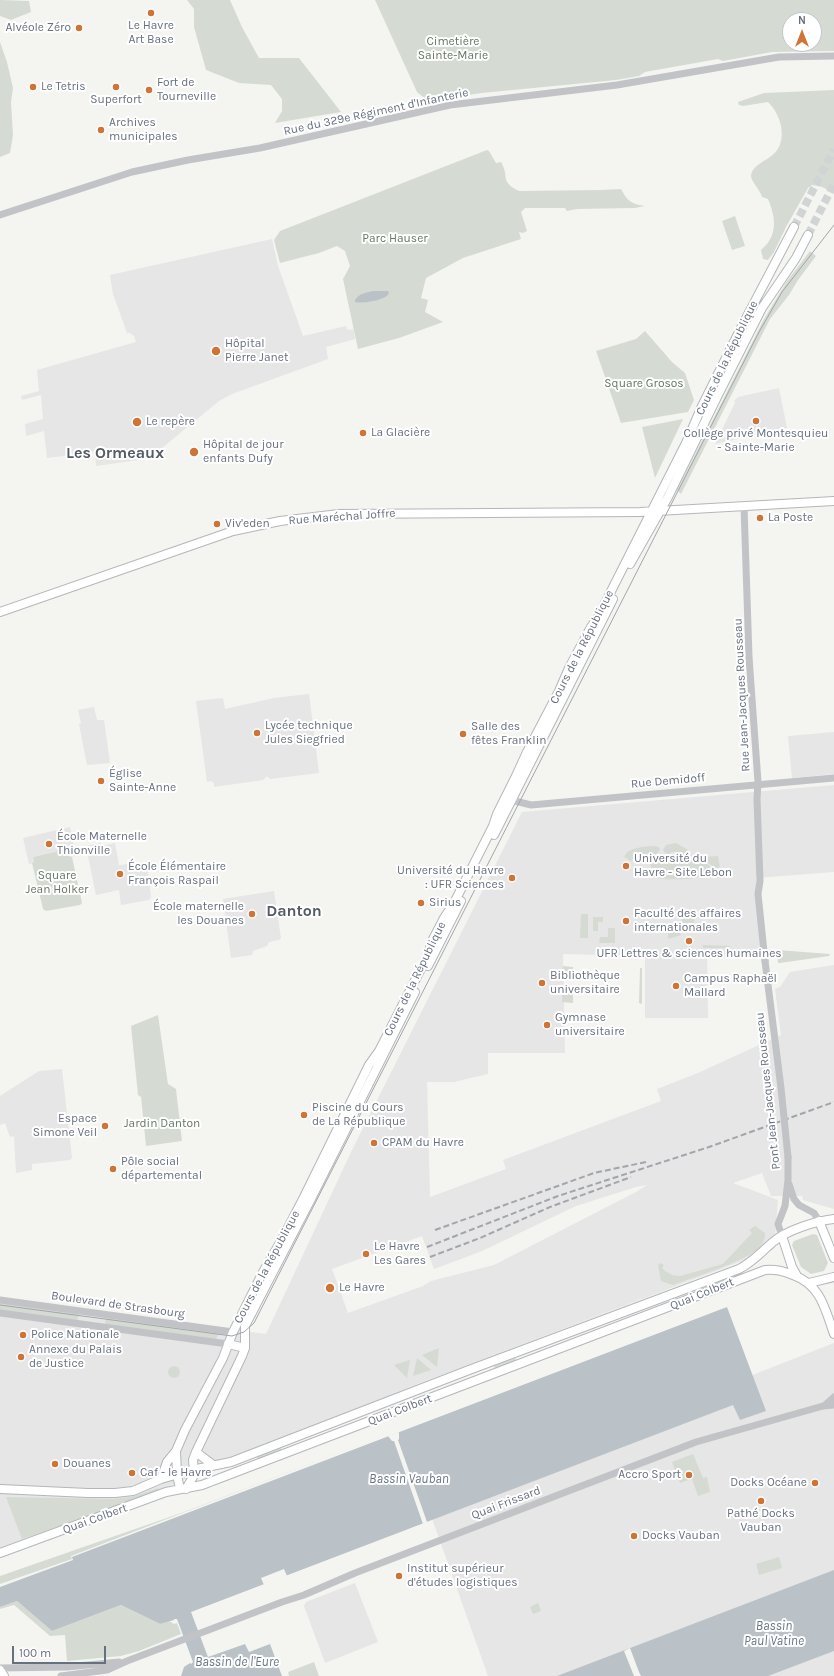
<!DOCTYPE html>
<meta charset="utf-8">
<style>
body{margin:0}
#map{position:relative;width:834px;height:1676px;overflow:hidden;background:#f4f5f1;font-family:Karla,sans-serif}
canvas{display:block}
.north{position:absolute;left:782px;top:12px;width:40px;height:40px;box-sizing:border-box;background:#fff;border:1px solid #c2c6cc;border-radius:50%;rotate:0deg;font-size:11px;font-weight:700;line-height:16px;text-align:center;color:#67707f}
.north::after{content:'';display:block;margin:auto;width:14px;height:18px;background:#cf7437;clip-path:polygon(50% 0,100% 100%,50% 72%,0 100%)}
.scale{position:absolute;left:12px;top:1646px;width:94px;height:18px;box-sizing:border-box;border:2px solid #67707f;border-top:0;padding-left:5px;font-size:12px;line-height:14px;white-space:nowrap;color:#67707f;-webkit-text-stroke:3px #fff;paint-order:stroke}
</style>
<div id="map">
<canvas width="834" height="1676"></canvas>
<div class="north">N</div>
<div class="scale">100 m</div>
</div>
<script>
const g = document.querySelector('canvas').getContext('2d');
g.lineJoin = 'round';
function fillPath(path, color) {
  g.fillStyle = color;
  g.fill(path, 'evenodd');
}
function stroke(path, color, width, dash) {
  g.strokeStyle = color;
  g.lineWidth = width;
  g.lineCap = dash ? 'butt' : 'round';
  g.setLineDash(dash || []);
  g.stroke(path);
}
function label(font, color, halo, rows, align = 'center') {
  g.font = font + ' Karla,sans-serif';
  g.lineWidth = 4;
  g.setLineDash([]);
  g.textBaseline = 'middle';
  g.strokeStyle = halo;
  g.fillStyle = color;
  for (const [text, x, y, turn = 0] of rows) {
    g.save();
    g.translate(x, y);
    g.rotate((+turn || 0) * Math.PI / 180);
    g.textAlign = isNaN(turn) ? turn : align;
    if (halo) g.strokeText(text, 0, 0);
    g.fillText(text, 0, 0);
    g.restore();
  }
}
fillPath(new Path2D(`
 M 272,239 L 278,266 L 303,336 L 346,326 L 347,329 L 351,330 L 353,329 L 353,326 L 355,339 L 326,347 L 328,359 L 232,394 L 219,401 L 162,448 L 146,459 L 96,466 L 95,452 L 47,458 L 44,431 L 26,436 L 25,424 L 43,419 L 41,395 L 22,400 L 21,396 L 39,391 L 37,370 L 136,342 L 134,336 L 130,333 L 127,333 L 113,294 L 110,275 Z
 M 779,388 L 787,428 L 715,444 L 735,403 L 734,401 L 738,397 Z
 M 309,694 L 319,773 L 270,779 L 267,776 L 263,780 L 214,787 L 214,783 L 211,781 L 207,782 L 196,701 L 223,698 L 225,709 L 274,698 Z
 M 94,707 L 97,720 L 104,720 L 110,763 L 87,765 L 79,724 L 81,723 L 78,710 Z
 M 834,732 L 834,774 L 792,778 L 788,736 Z
 M 834,785 L 834,872 L 756,878 L 766,958 L 707,957 L 708,1018 L 645,1018 L 645,956 L 563,954 L 565,1053 L 488,1053 L 488,1074 L 454,1082 L 427,1082 L 430,1197 L 506,1169 L 503,1160 L 661,1101 L 657,1089 L 698,1073 L 781,1035 L 775,989 L 780,987 L 790,972 L 834,965 L 834,1209 L 803,1200 L 802,1196 L 771,1196 L 762,1173 L 733,1183 L 778,1200 L 774,1249 L 420,1383 L 162,1489 L 0,1548 L 0,1298 L 266,1334 L 352,1150 L 522,812 ZM 647,1185 L 636,1192 L 494,1265 L 431,1281 L 423,1286 L 348,1313 L 332,1269 L 422,1236 L 434,1269 L 437,1268 L 482,1251 L 576,1206 L 636,1187 Z
 M 70,827 L 76,856 L 70,857 L 68,849 L 33,857 L 34,863 L 29,864 L 23,838 Z
 M 101,843 L 101,846 L 115,843 L 119,865 L 147,862 L 151,897 L 149,900 L 121,905 L 119,890 L 96,895 L 86,846 Z
 M 274,891 L 281,938 L 279,940 L 269,942 L 267,946 L 253,951 L 252,955 L 231,958 L 223,899 Z
 M 62,1069 L 72,1158 L 70,1160 L 32,1164 L 32,1170 L 16,1173 L 14,1136 L 10,1137 L 5,1123 L 0,1125 L 0,1096 L 39,1071 Z
 M 834,1343 L 834,1676 L 488,1676 L 430,1513 L 755,1374 Z
 M 355,1583 L 378,1642 L 325,1663 L 304,1606 L 306,1602 Z`), '#e5e6e5');
fillPath(new Path2D(`
 M 0,0 L 29,1 L 31,12 L 11,20 L 0,16 Z
 M 187,0 L 230,0 L 242,27 L 259,58 L 299,58 L 341,112 L 275,123 L 282,111 L 282,99 L 271,85 L 239,83 L 206,70 L 194,27 L 194,9 Z
 M 375,0 L 834,0 L 834,51 L 772,52 L 723,61 L 718,59 L 645,72 L 639,76 L 616,80 L 482,93 L 428,101 L 417,92 ZM 790,20 L 814,20 L 814,44 L 790,44 Z
 M 0,42 L 7,62 L 13,88 L 11,102 L 13,135 L 10,153 L 0,157 Z
 M 834,90 L 834,193 L 822,187 L 812,185 L 808,188 L 786,227 L 774,252 L 768,260 L 763,259 L 761,250 C 778,236 776,218 768,199 L 762,197 C 760,190 751,181 751,176 C 754,157 787,162 781,126 C 779,117 775,109 768,102 L 743,106 L 739,105 L 738,102 L 764,93 Z
 M 487,150 L 489,151 L 496,163 L 501,162 C 510,177 499,181 519,191 L 601,190 L 621,189 C 627,201 632,204 645,206 L 635,208 L 577,209 L 567,211 L 565,208 L 525,208 L 521,212 L 527,231 L 523,233 L 519,232 L 521,239 L 463,258 L 426,278 L 421,298 L 428,300 L 425,312 L 443,322 L 399,338 L 358,349 L 343,279 L 350,266 L 345,251 L 337,246 L 319,253 L 280,263 L 274,240 L 280,231 Z
 M 735,216 L 745,246 L 732,250 L 722,221 Z
 M 810,251 L 816,256 L 798,280 L 789,295 L 770,319 L 681,494 L 677,490 L 764,319 L 787,281 Z
 M 645,331 L 672,362 L 685,373 L 694,400 L 688,412 L 621,423 L 596,351 L 636,339 Z
 M 683,419 L 655,478 L 642,427 Z
 M 676,843 L 688,850 L 689,854 L 677,855 L 677,852 L 671,852 L 670,854 L 665,853 L 663,850 L 666,845 Z
 M 653,846 L 659,847 L 660,850 C 655,857 649,859 640,861 L 640,858 L 633,859 L 631,861 L 624,857 C 628,847 643,847 653,846 Z
 M 68,849 L 70,857 L 72,857 L 82,903 L 80,905 L 46,911 L 43,909 L 32,863 L 34,862 L 33,857 Z
 M 718,856 L 720,867 L 716,868 L 701,859 L 701,857 Z
 M 664,857 L 675,857 L 675,859 L 684,860 L 685,858 L 692,859 L 709,865 L 711,870 C 701,882 675,879 660,879 L 654,873 L 650,864 L 654,858 Z
 M 719,869 L 726,870 L 727,878 L 709,878 L 709,876 L 713,872 Z
 M 679,913 L 694,913 L 694,923 L 683,923 Z
 M 581,914 L 588,914 L 588,938 L 580,938 Z
 M 593,917 L 603,917 L 603,922 L 598,922 L 598,931 L 593,931 Z
 M 608,928 L 615,928 L 615,943 L 599,943 L 600,937 L 608,937 Z
 M 678,928 L 681,935 L 668,939 L 668,931 Z
 M 703,945 L 730,946 L 730,948 L 703,948 Z
 M 777,950 L 830,954 L 829,956 L 780,963 L 778,963 Z
 M 563,966 L 573,967 L 573,976 L 562,976 Z
 M 640,968 L 642,968 L 642,1004 L 639,1003 Z
 M 562,991 L 573,991 L 573,1003 L 562,1002 Z
 M 158,1015 L 168,1084 L 176,1089 L 182,1141 L 146,1146 L 141,1097 L 138,1095 L 131,1026 Z
 M 755,1226 L 765,1233 C 765,1237 764,1243 760,1247 C 745,1262 694,1277 673,1285 L 661,1281 L 658,1265 L 661,1263 L 664,1265 L 662,1268 L 665,1271 L 672,1275 L 680,1276 L 723,1264 L 752,1233 L 749,1230 Z
 M 813,1234 L 817,1235 L 828,1263 L 824,1271 L 811,1274 L 801,1267 L 792,1245 L 794,1241 Z
 M 0,1302 L 79,1312 L 77,1322 L 0,1311 Z
 M 106,1316 L 220,1331 L 215,1341 L 105,1325 Z
 M 439,1348 L 437,1367 L 422,1355 Z
 M 417,1358 L 431,1370 L 413,1376 Z
 M 515,1358 L 517,1361 L 495,1369 L 494,1366 Z
 M 410,1360 L 407,1378 L 394,1365 Z
 M168 1372a6 6 0 1 1 12 0a6 6 0 1 1-12 0Z
 M 382,1436 L 71,1556 L 72,1559 L 0,1584 L 0,1576 L 184,1512 Z
 M 281,1448 L 282,1451 L 258,1460 L 257,1457 Z
 M 693,1454 L 703,1478 L 707,1477 L 710,1492 L 698,1496 L 692,1479 L 680,1483 L 672,1462 Z
 M 158,1488 L 160,1492 L 22,1539 L 6,1497 L 114,1499 L 131,1497 Z
 M 779,1557 L 782,1568 L 759,1575 L 756,1564 Z
 M 17,1601 L 52,1631 L 121,1605 L 160,1624 L 169,1621 L 174,1624 L 177,1623 L 181,1634 L 139,1651 L 121,1656 L 67,1661 L 65,1635 L 50,1636 L 14,1605 L 0,1609 L 0,1607 Z
 M 538,1603 L 541,1611 L 533,1614 L 530,1607 Z
 M 314,1662 L 319,1676 L 289,1676 L 288,1672 Z`), '#d5dbd3');
fillPath(new Path2D(`
 M 373,291 L 388,291 L 389,293 C 387,300 363,304 355,302 L 355,300 C 360,293 365,293 373,291 Z
 M 727,1307 L 766,1411 L 740,1420 L 733,1405 L 191,1612 L 208,1657 L 245,1644 L 249,1652 L 270,1644 L 282,1676 L 181,1676 L 184,1667 L 190,1663 L 191,1664 L 193,1662 L 177,1619 L 174,1619 L 174,1620 L 160,1624 L 121,1605 L 52,1631 L 17,1601 L 0,1607 L 0,1587 L 73,1560 L 72,1557 Z
 M 834,1570 L 834,1651 L 768,1676 L 557,1676 Z`), '#bac2c7');
fillPath(new Path2D(`
 M 399,1432 L 399,1439 L 398,1440 L 427,1522 L 423,1524 L 394,1441 L 392,1441 L 388,1436 Z
 M 284,1569 L 287,1576 L 264,1585 L 261,1578 Z
 M 630,1648 L 639,1672 L 641,1676 L 634,1676 L 624,1651 Z`), '#f4f5f1');
stroke(new Path2D(`
 M 794,227 L 834,149
 M 808,235 L 834,184`), '#d1d4d4', 8, [8, 4]);
const major = new Path2D(`
 M 630,564 L 668,497 L 718,395 L 762,308 L 796,258 L 808,235
 M 0,612 L 233,531 L 280,521 L 339,514 L 640,512 L 834,501
 M 494,835 L 613,599
 M 428,966 L 461,901
 M 819,1221 L 834,1258
 M 782,1236 L 792,1267 L 797,1276
 M 809,1283 L 834,1277
 M 228,1344 L 245,1348
 M 196,1452 L 213,1465
 M 161,1479 L 167,1462 L 176,1451
 M 0,1489 L 88,1493 L 115,1493 L 133,1491 L 161,1479 L 192,1470 L 231,1462 L 469,1370 L 739,1269 C 753,1262 761,1252 773,1242 C 787,1230 816,1221 834,1219
 M 180,1489 L 177,1475 L 176,1451 L 185,1430 L 223,1358 L 233,1332 L 263,1272 L 281,1241 L 304,1197 L 369,1065 L 379,1051 L 427,957 L 432,941 L 444,918 L 454,903 L 493,826 L 497,814 L 516,776 L 527,752 L 559,691 L 569,668 L 591,627 L 598,617 L 686,443 L 702,406 L 743,324 L 794,227
 M 186,1489 L 194,1475 L 193,1460 L 196,1452 L 242,1356 L 245,1348 L 245,1326 L 311,1199 L 415,992
 M 0,1553 L 166,1492 L 202,1485 L 765,1270 C 776,1269 783,1271 793,1275 C 821,1285 825,1309 834,1334
 M 0,1670 L 4,1676`);
stroke(major, '#b4b6ba', 10);
stroke(new Path2D(`
 M 0,215 L 132,172 L 188,160 L 260,148 L 450,105 L 617,85 L 779,57 L 834,56
 M 744,506 L 749,657 L 758,782 L 757,799 L 760,881 L 758,894 L 765,961
 M 507,799 L 531,805 L 834,778
 M 789,1184 L 794,1199 L 799,1205 L 814,1213 L 819,1221
 M 782,1236 L 778,1224 L 785,1206 L 788,1180 L 788,1157
 M 0,1300 L 233,1332
 M 0,1313 L 228,1344
 M 824,1406 L 834,1397
 M 0,1668 L 67,1667 L 119,1662
 M 61,1676 L 107,1670 L 127,1661 L 282,1602 L 304,1595 L 355,1573 L 696,1442 L 823,1406 L 834,1405`), '#c1c3c6', 7);
stroke(major, '#fff', 8);
stroke(new Path2D(`
 M 0,1305 L 232,1336 L 244,1332 L 254,1323 L 759,332 L 782,292 L 834,225`), '#a2a5ab', 1);
stroke(new Path2D(`
 M 435,1230 L 594,1173 L 646,1162
 M 427,1247 L 558,1196 L 709,1147 L 834,1102
 M 430,1257 L 480,1238 L 550,1207 L 631,1177`), '#a2a5ab', 2, [6, 3]);
stroke(new Path2D(`
 M 765,961 L 781,1088 L 788,1157`), '#c1c3c6', 7);
for (const [x, y, r, color] of [
 [151,13,4,"#cf7437"],
 [79,28,4,"#cf7437"],
 [33,87,4,"#cf7437"],
 [116,87,4,"#cf7437"],
 [149,90,4,"#cf7437"],
 [101,130,4,"#cf7437"],
 [216,351,5,"#cf7437"],
 [756,421,4,"#cf7437"],
 [137,422,5,"#cf7437"],
 [363,433,4,"#cf7437"],
 [194,452,5,"#cf7437"],
 [760,518,4,"#cf7437"],
 [217,524,4,"#cf7437"],
 [257,733,4,"#cf7437"],
 [463,734,4,"#cf7437"],
 [101,781,4,"#cf7437"],
 [49,844,4,"#cf7437"],
 [626,866,4,"#cf7437"],
 [120,874,4,"#cf7437"],
 [512,878,4,"#cf7437"],
 [421,903,4,"#cf7437"],
 [252,914,4,"#cf7437"],
 [626,921,4,"#cf7437"],
 [689,941,4,"#cf7437"],
 [542,983,4,"#cf7437"],
 [676,986,4,"#cf7437"],
 [547,1025,4,"#cf7437"],
 [304,1115,4,"#cf7437"],
 [105,1126,4,"#cf7437"],
 [374,1143,4,"#cf7437"],
 [113,1169,4,"#cf7437"],
 [366,1254,4,"#cf7437"],
 [330,1288,5,"#cf7437"],
 [23,1335,4,"#cf7437"],
 [21,1357,4,"#cf7437"],
 [55,1464,4,"#cf7437"],
 [132,1473,4,"#cf7437"],
 [689,1475,4,"#cf7437"],
 [815,1483,4,"#cf7437"],
 [761,1501,4,"#cf7437"],
 [634,1536,4,"#cf7437"],
 [399,1576,4,"#cf7437"]
]) {
  const dot = new Path2D();
  dot.arc(x, y, r, 0, 2 * Math.PI);
  g.fillStyle = color;
  g.fill(dot);
  stroke(dot, '#fff', 1.5);
}
label('12px', '#67707f', '#fff', [
 ["Le Havre",151,26,"center"],
 ["Art Base",151,40,"center"],
 ["Alvéole Zéro",71,28,"right"],
 ["Fort de",157,83],
 ["Tourneville",157,97],
 ["Le Tetris",41,87],
 ["Superfort",116,100,"center"],
 ["Archives",109,123],
 ["municipales",109,137],
 ["Hôpital",225,344],
 ["Pierre Janet",225,358],
 ["Le repère",146,422],
 ["La Glacière",371,433],
 ["Collège privé Montesquieu",756,434,"center"],
 ["- Sainte-Marie",756,448,"center"],
 ["Hôpital de jour",203,445],
 ["enfants Dufy",203,459],
 ["La Poste",768,518],
 ["Viv'eden",225,524],
 ["Lycée technique",265,726],
 ["Jules Siegfried",265,740],
 ["Salle des",471,727],
 ["fêtes Franklin",471,741],
 ["Église",109,774],
 ["Sainte-Anne",109,788],
 ["École Maternelle",57,837],
 ["Thionville",57,851],
 ["Université du",634,859],
 ["Havre - Site Lebon",634,873],
 ["École Élémentaire",128,867],
 ["François Raspail",128,881],
 ["Université du Havre",504,871,"right"],
 [": UFR Sciences",504,885,"right"],
 ["Sirius",429,903],
 ["École maternelle",244,907,"right"],
 ["les Douanes",244,921,"right"],
 ["Faculté des affaires",634,914],
 ["internationales",634,928],
 ["UFR Lettres & sciences humaines",689,954,"center"],
 ["Bibliothèque",550,976],
 ["universitaire",550,990],
 ["Campus Raphaël",684,979],
 ["Mallard",684,993],
 ["Gymnase",555,1018],
 ["universitaire",555,1032],
 ["Piscine du Cours",312,1108],
 ["de La République",312,1122],
 ["Espace",97,1119,"right"],
 ["Simone Veil",97,1133,"right"],
 ["CPAM du Havre",382,1143],
 ["Pôle social",121,1162],
 ["départemental",121,1176],
 ["Le Havre",374,1247],
 ["Les Gares",374,1261],
 ["Le Havre",339,1288],
 ["Police Nationale",31,1335],
 ["Annexe du Palais",29,1350],
 ["de Justice",29,1364],
 ["Douanes",63,1464],
 ["Caf - le Havre",140,1473],
 ["Accro Sport",681,1475,"right"],
 ["Docks Océane",807,1483,"right"],
 ["Pathé Docks",761,1514,"center"],
 ["Vauban",761,1528,"center"],
 ["Docks Vauban",642,1536],
 ["Institut supérieur",407,1569],
 ["d'études logistiques",407,1583]
], 'left');
label('12px', '#667765', '#fff', [
 ["Cimetière",453,42],
 ["Sainte-Marie",453,56],
 ["Parc Hauser",395,239],
 ["Square Grosos",644,384],
 ["Square",57,876],
 ["Jean Holker",57,890],
 ["Jardin Danton",162,1124]
]);
label('12px', '#67707f', '#fff', [
 ["Rue du 329e Régiment d'Infanterie",376,112,-12],
 ["Cours de la République",727,358,-64],
 ["Rue Maréchal Joffre",342,517,-4],
 ["Cours de la République",582,647,-63],
 ["Rue Jean-Jacques Rousseau",742,695,-93],
 ["Rue Demidoff",668,781,-5],
 ["Cours de la République",415,979,-64],
 ["Pont Jean-Jacques Rousseau",768,1091,-96],
 ["Cours de la République",267,1267,-62],
 ["Quai Colbert",702,1294,-22],
 ["Boulevard de Strasbourg",118,1305,8],
 ["Quai Colbert",400,1410,-21],
 ["Quai Frissard",506,1503,-21],
 ["Quai Colbert",95,1519,-20]
]);
label('italic 13px', '#687783', '#fff', [
 ["Bassin Vauban",409,1479],
 ["Bassin",774,1626],
 ["Paul Vatine",774,1641],
 ["Bassin de l'Eure",237,1662]
]);
label('bold 16px', '#545b65', '#fff', [
 ["Les Ormeaux",115,453],
 ["Danton",294,911]
]);
</script>
